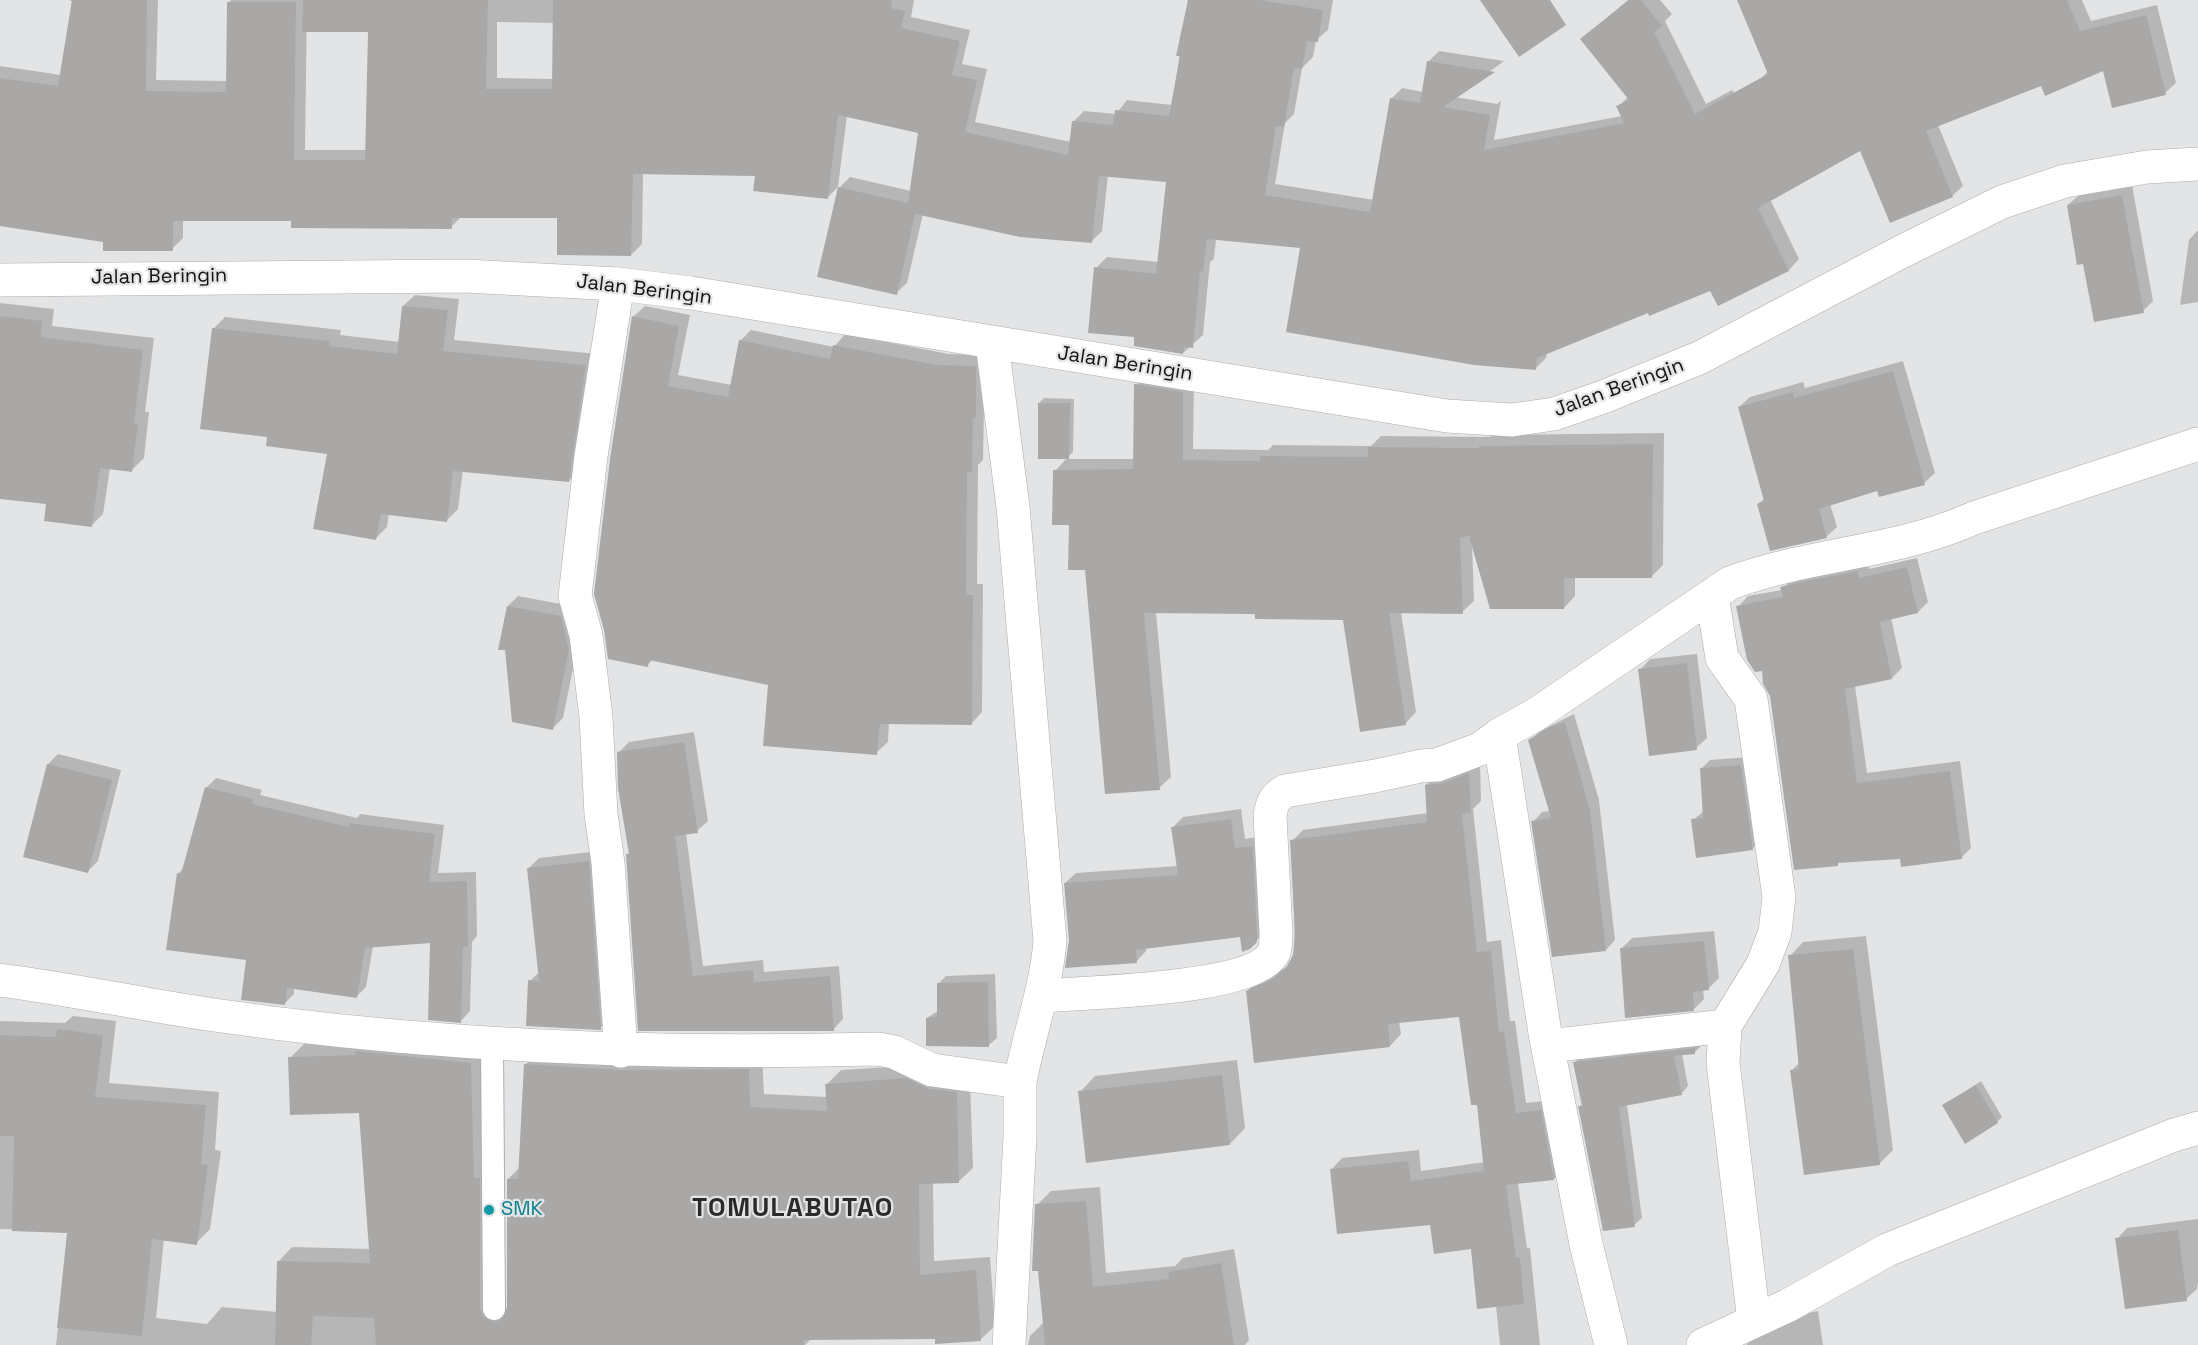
<!DOCTYPE html>
<style>
body{margin:0}
canvas{display:block;background:#e3e4e5}
</style>
<canvas width="2198" height="1345"></canvas>
<script>
const g = document.querySelector('canvas').getContext('2d');
g.lineJoin = 'round';
function fillPath(path, color) {
  g.fillStyle = color;
  g.fill(path, 'evenodd');
}
function stroke(path, color, width, dash) {
  g.strokeStyle = color;
  g.lineWidth = width;
  g.lineCap = dash ? 'butt' : 'round';
  g.setLineDash(dash || []);
  g.stroke(path);
}
function label(font, color, halo, rows, align = 'center') {
  g.font = font + ' "Space Grotesk",sans-serif';
  g.lineWidth = 4.5;
  g.setLineDash([]);
  g.textBaseline = 'middle';
  g.strokeStyle = halo;
  g.fillStyle = color;
  for (const [text, x, y, turn = 0] of rows) {
    g.save();
    g.translate(x, y);
    g.rotate((+turn || 0) * Math.PI / 180);
    g.textAlign = isNaN(turn) ? turn : align;
    if (halo) g.strokeText(text, 0, 0);
    g.fillText(text, 0, 0);
    g.restore();
  }
}
fillPath(new Path2D(`
 M 69,0 L 158,0 L 156,80 L 228,81 L 229,2 L 231,0 L 307,0 L 305,150 L 367,150 L 374,0 L 914,0 L 911,17 L 970,30 L 962,64 L 987,69 L 975,122 L 1071,142 L 1073,122 L 1084,111 L 1116,114 L 1127,100 L 1172,105 L 1188,0 L 1333,0 L 1328,30 L 1316,40 L 1313,57 L 1302,68 L 1294,114 L 1285,123 L 1275,184 L 1374,200 L 1391,99 L 1402,88 L 1423,92 L 1428,62 L 1439,51 L 1504,61 L 1455,97 L 1497,104 L 1501,101 L 1494,140 L 1622,116 L 1618,107 L 1628,97 L 1582,39 L 1628,0 L 1660,0 L 1672,14 L 1665,21 L 1706,104 L 1732,90 L 1802,177 L 1770,199 L 1799,259 L 1789,270 L 1718,304 L 1711,289 L 1649,311 L 1547,353 L 1546,358 L 1535,369 L 1301,247 L 1216,239 L 1214,259 L 1210,262 L 1203,335 L 1183,353 L 1136,336 L 1096,268 L 1107,257 L 1159,262 L 1168,180 L 1108,175 L 1102,231 L 1091,242 L 923,214 L 907,283 L 896,293 L 839,188 L 850,177 L 911,191 L 919,132 L 847,115 L 838,187 L 827,198 L 757,174 L 643,173 L 642,244 L 631,255 L 559,216 L 462,216 L 451,227 L 293,220 L 183,219 L 183,238 L 172,249 L 0,225 L 0,66 L 61,75 L 73,2 ZM 497,22 L 554,23 L 553,79 L 497,78 Z
 M 1739,0 L 2082,0 L 2091,21 L 2157,5 L 2176,83 L 2165,93 L 2104,69 L 2042,84 L 1938,125 L 1963,186 L 1952,196 L 1861,149 L 1760,80 L 1768,71 Z
 M 2132,185 L 2153,301 L 2143,311 L 2085,262 L 2068,205 L 2079,195 Z
 M 2198,230 L 2198,302 L 2180,305 L 2189,240 Z
 M 415,295 L 459,299 L 454,340 L 597,354 L 580,469 L 569,481 L 463,470 L 458,509 L 447,520 L 389,513 L 387,527 L 375,539 L 328,453 L 268,436 L 214,328 L 225,317 L 341,330 L 340,335 L 400,342 L 403,306 Z
 M 0,303 L 54,309 L 52,326 L 154,338 L 145,412 L 149,412 L 144,458 L 132,470 L 110,468 L 103,514 L 91,526 L 48,503 L 0,498 Z
 M 645,306 L 690,315 L 678,375 L 732,385 L 740,341 L 751,330 L 834,347 L 845,334 L 949,354 L 987,355 L 987,405 L 984,408 L 983,460 L 978,465 L 977,584 L 983,584 L 982,712 L 971,724 L 889,723 L 888,742 L 876,753 L 769,684 L 653,660 L 647,665 L 633,317 Z
 M 1903,361 L 1935,473 L 1924,483 L 1879,490 L 1830,504 L 1837,527 L 1826,537 L 1758,504 L 1765,498 L 1739,407 L 1750,397 L 1803,382 L 1805,388 Z
 M 1147,373 L 1194,381 L 1193,449 L 1268,450 L 1273,445 L 1371,446 L 1381,436 L 1490,437 L 1492,435 L 1664,433 L 1663,565 L 1651,577 L 1575,576 L 1575,596 L 1564,608 L 1472,543 L 1474,601 L 1462,612 L 1401,612 L 1416,712 L 1405,724 L 1344,618 L 1257,612 L 1156,612 L 1171,777 L 1159,788 L 1055,471 L 1068,457 L 1039,403 L 1044,398 L 1074,399 L 1073,452 L 1066,459 L 1135,459 L 1136,385 Z
 M 1917,558 L 1928,602 L 1918,612 L 1891,618 L 1902,668 L 1892,678 L 1855,686 L 1867,773 L 1960,761 L 1971,848 L 1961,858 L 1901,857 L 1840,861 L 1837,864 L 1738,607 L 1748,596 L 1782,590 L 1792,578 L 1868,561 L 1869,569 Z
 M 518,596 L 571,606 L 579,639 L 563,718 L 553,728 L 508,606 Z
 M 1697,654 L 1707,738 L 1696,748 L 1640,670 L 1650,659 Z
 M 1574,714 L 1599,800 L 1615,940 L 1606,950 L 1533,822 L 1542,812 L 1550,811 L 1530,741 L 1540,731 Z
 M 694,732 L 708,821 L 697,831 L 686,833 L 703,966 L 763,960 L 764,972 L 839,966 L 843,1019 L 833,1030 L 640,1029 L 627,855 L 630,852 L 618,753 L 629,742 Z
 M 58,754 L 121,770 L 98,861 L 88,871 L 48,764 Z
 M 1749,757 L 1761,840 L 1753,848 L 1693,820 L 1704,811 L 1702,768 L 1710,760 Z
 M 1480,763 L 1481,801 L 1473,809 L 1487,942 L 1501,940 L 1510,1021 L 1515,1021 L 1526,1103 L 1552,1100 L 1565,1168 L 1554,1179 L 1518,1183 L 1527,1248 L 1530,1248 L 1540,1345 L 1500,1345 L 1496,1306 L 1472,1248 L 1331,1170 L 1342,1158 L 1419,1150 L 1421,1171 L 1485,1162 L 1479,1103 L 1461,1015 L 1399,1022 L 1401,1034 L 1390,1046 L 1247,991 L 1259,980 L 1286,968 L 1295,951 L 1292,841 L 1303,830 L 1428,813 L 1426,785 L 1438,774 Z
 M 216,778 L 262,790 L 260,795 L 357,818 L 360,814 L 444,825 L 438,873 L 476,872 L 477,936 L 472,942 L 470,1011 L 461,1021 L 431,941 L 373,946 L 366,987 L 356,997 L 294,987 L 294,994 L 284,1004 L 178,874 L 184,867 L 206,788 Z
 M 1241,809 L 1245,839 L 1263,836 L 1267,930 L 1249,948 L 1241,935 L 1146,947 L 1146,951 L 1136,962 L 1070,940 L 1065,883 L 1076,873 L 1178,866 L 1173,827 L 1183,817 Z
 M 599,851 L 610,1018 L 600,1028 L 530,981 L 540,971 L 529,868 L 539,858 Z
 M 1714,931 L 1719,978 L 1708,989 L 1703,989 L 1704,999 L 1694,1009 L 1621,949 L 1632,938 Z
 M 1866,936 L 1893,1150 L 1879,1164 L 1792,1070 L 1800,1062 L 1790,956 L 1803,942 Z
 M 995,974 L 997,1038 L 989,1045 L 927,1018 L 939,1010 L 938,984 L 946,976 Z
 M 73,1016 L 116,1021 L 109,1083 L 219,1092 L 215,1150 L 221,1151 L 210,1229 L 196,1243 L 164,1239 L 156,1318 L 207,1324 L 222,1307 L 277,1312 L 278,1262 L 292,1247 L 371,1249 L 361,1111 L 290,1058 L 304,1044 L 367,1042 L 485,1049 L 497,1302 L 509,1309 L 508,1179 L 520,1167 L 526,1064 L 540,1050 L 762,1056 L 764,1094 L 828,1097 L 827,1084 L 841,1070 L 921,1065 L 970,1079 L 973,1168 L 958,1182 L 933,1183 L 934,1261 L 990,1257 L 995,1326 L 980,1340 L 936,1337 L 812,1338 L 805,1345 L 56,1345 L 69,1231 L 0,1229 L 0,1021 L 65,1023 Z
 M 1702,1045 L 1695,1052 L 1682,1054 L 1688,1086 L 1681,1094 L 1627,1104 L 1642,1218 L 1634,1225 L 1580,1106 L 1583,1104 L 1575,1062 L 1582,1055 Z
 M 1237,1060 L 1245,1128 L 1230,1144 L 1080,1092 L 1095,1076 Z
 M 1981,1081 L 2002,1117 L 1997,1122 L 1944,1105 Z
 M 1100,1187 L 1106,1273 L 1175,1266 L 1183,1258 L 1234,1249 L 1249,1340 L 1245,1345 L 1028,1345 L 1030,1336 L 1044,1322 L 1037,1205 L 1051,1191 Z
 M 2198,1219 L 2198,1282 L 2197,1289 L 2186,1299 L 2117,1239 L 2127,1228 Z
 M 1818,1311 L 1823,1345 L 1746,1345 L 1753,1338 L 1808,1313 Z`), '#0003');
fillPath(new Path2D(`
 M 72,0 L 147,0 L 146,91 L 226,92 L 227,2 L 296,2 L 294,160 L 365,160 L 368,32 L 302,32 L 303,0 L 488,0 L 486,89 L 552,89 L 553,0 L 892,0 L 891,8 L 905,11 L 901,28 L 960,41 L 952,75 L 977,80 L 965,132 L 1068,155 L 1072,121 L 1113,125 L 1115,110 L 1169,116 L 1180,56 L 1176,56 L 1188,0 L 1259,0 L 1323,10 L 1318,42 L 1307,41 L 1302,69 L 1294,68 L 1284,127 L 1276,126 L 1265,195 L 1370,212 L 1390,98 L 1420,103 L 1427,61 L 1495,72 L 1443,107 L 1490,115 L 1484,150 L 1624,123 L 1616,106 L 1629,100 L 1580,39 L 1629,0 L 1641,0 L 1662,26 L 1654,32 L 1695,114 L 1768,74 L 1737,0 L 2067,0 L 2080,31 L 2146,15 L 2166,95 L 2112,108 L 2103,71 L 2045,96 L 2041,86 L 1926,131 L 1953,197 L 1890,223 L 1860,151 L 1758,208 L 1789,271 L 1718,306 L 1710,291 L 1649,316 L 1648,313 L 1537,358 L 1536,370 L 1474,365 L 1286,332 L 1300,248 L 1207,239 L 1203,272 L 1200,271 L 1193,348 L 1184,347 L 1183,354 L 1134,346 L 1134,337 L 1088,333 L 1094,267 L 1156,274 L 1166,182 L 1099,176 L 1092,243 L 1020,237 L 915,214 L 897,295 L 817,277 L 838,187 L 908,203 L 918,133 L 838,115 L 828,199 L 753,191 L 755,176 L 633,174 L 631,256 L 557,255 L 557,218 L 452,218 L 452,229 L 291,228 L 291,221 L 173,221 L 173,251 L 103,251 L 103,242 L 0,226 L 0,78 L 58,86 Z
 M 1480,0 L 1550,0 L 1566,25 L 1519,57 Z
 M 2122,195 L 2144,313 L 2094,322 L 2083,264 L 2077,265 L 2067,205 Z
 M 402,306 L 448,310 L 443,351 L 586,365 L 569,482 L 453,471 L 447,522 L 381,514 L 376,540 L 313,529 L 327,454 L 266,446 L 267,437 L 200,429 L 212,328 L 330,341 L 329,346 L 397,354 Z
 M 0,316 L 42,321 L 41,337 L 143,350 L 134,423 L 138,424 L 132,472 L 100,468 L 92,527 L 44,521 L 46,504 L 0,499 Z
 M 632,316 L 679,326 L 668,386 L 728,397 L 739,340 L 830,359 L 833,345 L 937,365 L 976,366 L 976,418 L 973,418 L 972,472 L 967,472 L 966,595 L 973,595 L 972,725 L 880,724 L 877,755 L 763,746 L 768,685 L 649,660 L 648,667 L 608,659 L 604,630 L 594,594 L 610,459 Z
 M 1893,371 L 1925,485 L 1879,497 L 1877,491 L 1819,509 L 1827,538 L 1770,551 L 1757,504 L 1764,501 L 1738,407 L 1793,392 L 1794,398 Z
 M 1134,384 L 1183,392 L 1183,460 L 1260,461 L 1260,456 L 1368,457 L 1368,447 L 1479,448 L 1479,446 L 1653,444 L 1652,578 L 1564,578 L 1564,609 L 1490,609 L 1469,536 L 1460,538 L 1463,614 L 1389,613 L 1406,725 L 1360,732 L 1343,620 L 1255,619 L 1255,614 L 1144,613 L 1160,790 L 1105,794 L 1085,570 L 1068,570 L 1069,525 L 1052,525 L 1053,470 L 1133,469 Z
 M 1038,403 L 1070,403 L 1069,459 L 1038,459 Z
 M 1907,567 L 1918,613 L 1880,622 L 1892,679 L 1845,689 L 1857,783 L 1950,771 L 1962,859 L 1901,867 L 1900,859 L 1838,863 L 1838,866 L 1794,870 L 1770,696 L 1763,684 L 1762,671 L 1755,672 L 1747,660 L 1736,606 L 1783,597 L 1780,587 L 1796,583 L 1858,571 L 1859,578 Z
 M 507,606 L 561,616 L 569,650 L 553,730 L 512,722 L 505,650 L 498,650 Z
 M 1687,663 L 1697,750 L 1649,756 L 1638,669 Z
 M 1565,722 L 1590,810 L 1606,951 L 1552,957 L 1531,821 L 1551,818 L 1528,740 L 1552,726 Z
 M 684,742 L 698,833 L 675,836 L 693,976 L 753,970 L 754,982 L 830,976 L 834,1031 L 638,1031 L 626,854 L 629,854 L 618,788 L 617,752 Z
 M 47,764 L 112,780 L 88,873 L 23,857 Z
 M 1741,765 L 1753,850 L 1696,858 L 1691,819 L 1703,818 L 1700,768 Z
 M 1469,773 L 1471,813 L 1462,814 L 1477,952 L 1491,951 L 1499,1032 L 1504,1031 L 1516,1113 L 1541,1110 L 1554,1180 L 1506,1185 L 1516,1258 L 1520,1258 L 1524,1304 L 1477,1309 L 1471,1249 L 1434,1254 L 1430,1225 L 1337,1234 L 1330,1169 L 1408,1161 L 1411,1181 L 1484,1171 L 1477,1105 L 1471,1105 L 1459,1017 L 1388,1024 L 1390,1047 L 1254,1063 L 1246,991 L 1273,979 L 1287,966 L 1293,956 L 1295,933 L 1290,840 L 1427,822 L 1425,785 L 1443,783 Z
 M 205,787 L 253,799 L 252,804 L 349,827 L 349,823 L 435,834 L 429,882 L 467,881 L 468,947 L 463,947 L 461,1023 L 428,1020 L 430,943 L 365,948 L 357,998 L 287,988 L 285,1005 L 241,1000 L 246,960 L 166,950 L 177,873 L 181,874 Z
 M 1231,819 L 1235,848 L 1253,846 L 1257,937 L 1257,942 L 1250,949 L 1242,952 L 1240,937 L 1136,950 L 1137,963 L 1065,968 L 1069,940 L 1064,883 L 1178,875 L 1171,827 Z
 M 589,861 L 601,1030 L 526,1026 L 528,980 L 539,981 L 527,868 Z
 M 1704,941 L 1709,990 L 1693,992 L 1694,1011 L 1625,1018 L 1620,948 Z
 M 1853,949 L 1880,1165 L 1804,1175 L 1790,1070 L 1799,1069 L 1788,955 Z
 M 988,982 L 989,1047 L 926,1046 L 926,1018 L 937,1017 L 937,983 Z
 M 57,1029 L 103,1035 L 95,1097 L 206,1105 L 201,1164 L 208,1165 L 197,1245 L 152,1239 L 142,1336 L 57,1328 L 67,1233 L 12,1231 L 14,1136 L 0,1136 L 0,1035 L 56,1037 Z
 M 1695,1048 L 1695,1054 L 1674,1056 L 1682,1095 L 1619,1107 L 1635,1227 L 1603,1231 L 1578,1106 L 1582,1106 L 1573,1062 Z
 M 355,1051 L 471,1063 L 474,1178 L 480,1178 L 480,1309 L 483,1316 L 494,1322 L 501,1320 L 507,1309 L 507,1179 L 518,1179 L 524,1064 L 622,1070 L 749,1069 L 750,1107 L 827,1111 L 825,1084 L 906,1078 L 929,1089 L 957,1092 L 959,1183 L 919,1184 L 920,1275 L 976,1270 L 981,1341 L 935,1344 L 935,1339 L 803,1340 L 804,1345 L 376,1345 L 374,1318 L 313,1316 L 311,1345 L 275,1345 L 277,1261 L 370,1263 L 359,1113 L 290,1115 L 288,1057 L 355,1055 Z
 M 1222,1075 L 1230,1145 L 1086,1163 L 1078,1091 Z
 M 1976,1085 L 1998,1123 L 1965,1144 L 1942,1105 Z
 M 1086,1201 L 1093,1287 L 1169,1279 L 1168,1272 L 1221,1263 L 1234,1345 L 1045,1345 L 1038,1271 L 1032,1271 L 1035,1204 Z
 M 2178,1230 L 2187,1301 L 2125,1309 L 2115,1238 Z`), '#aaa8a7');
const service = new Path2D(`
 M 492,1044 L 494,1309`);
const minor = new Path2D(`
 M 618,284 L 591,456 L 575,596 L 586,635 L 596,717 L 601,814 L 608,863 L 621,1051
 M 992,343 L 1013,507 L 1050,941 C 1046,989 1029,1034 1020,1082
 M 1712,595 L 1722,658 L 1751,699 L 1779,897 L 1775,932 L 1763,964 L 1725,1026 L 1723,1063 L 1754,1321
 M 1499,735 L 1535,715 L 1730,583 C 1811,553 1897,553 1974,518 L 2198,444
 M 0,980 C 72,989 143,1005 214,1015 C 434,1047 656,1055 878,1049 L 894,1052 L 932,1070 L 1020,1082 L 1020,1136 L 1009,1345
 M 1042,996 C 1084,992 1255,991 1274,952 C 1276,947 1276,938 1276,933 L 1270,816 C 1272,803 1274,798 1285,791 L 1375,776 L 1421,766 L 1437,765 L 1480,749 L 1499,735 L 1545,1033 L 1586,1244 L 1611,1345
 M 1548,1046 L 1725,1026
 M 1703,1345 L 1787,1306 L 1887,1250 L 2174,1135 L 2198,1128`);
const tertiary = new Path2D(`
 M 0,280 L 465,276 L 618,284 L 691,293 L 1447,416 L 1512,420 L 1554,414 L 1603,397 L 1699,358 L 1901,252 L 2002,202 L 2065,181 L 2147,167 L 2198,164`);
stroke(service, '#acacae', 24);
stroke(minor, '#acacae', 34);
stroke(tertiary, '#acacae', 34);
stroke(service, '#fff', 22);
stroke(minor, '#fff', 33);
stroke(tertiary, '#fff', 33);
for (const [x, y, r, color] of [
 [489,1210,6,"#0f9aa8"]
]) {
  const dot = new Path2D();
  dot.arc(x, y, r, 0, 2 * Math.PI);
  g.fillStyle = color;
  g.fill(dot);
  stroke(dot, '#e3e4e5', 2);
}
label('20px', '#111212', '#e3e4e5', [
 ["Jalan Beringin",159,277,-1],
 ["Jalan Beringin",644,290,7],
 ["Jalan Beringin",1125,364,9],
 ["Jalan Beringin",1619,388,-20]
]);
label('20px', '#0d838f', '#e3e4e5', [
 ["SMK",501,1210]
], 'left');
g.letterSpacing = '1.5px';
label('bold 26px', '#2a2a2b', '#e3e4e5', [
 ["TOMULABUTAO",793,1209]
]);
g.letterSpacing = '0px';
</script>
